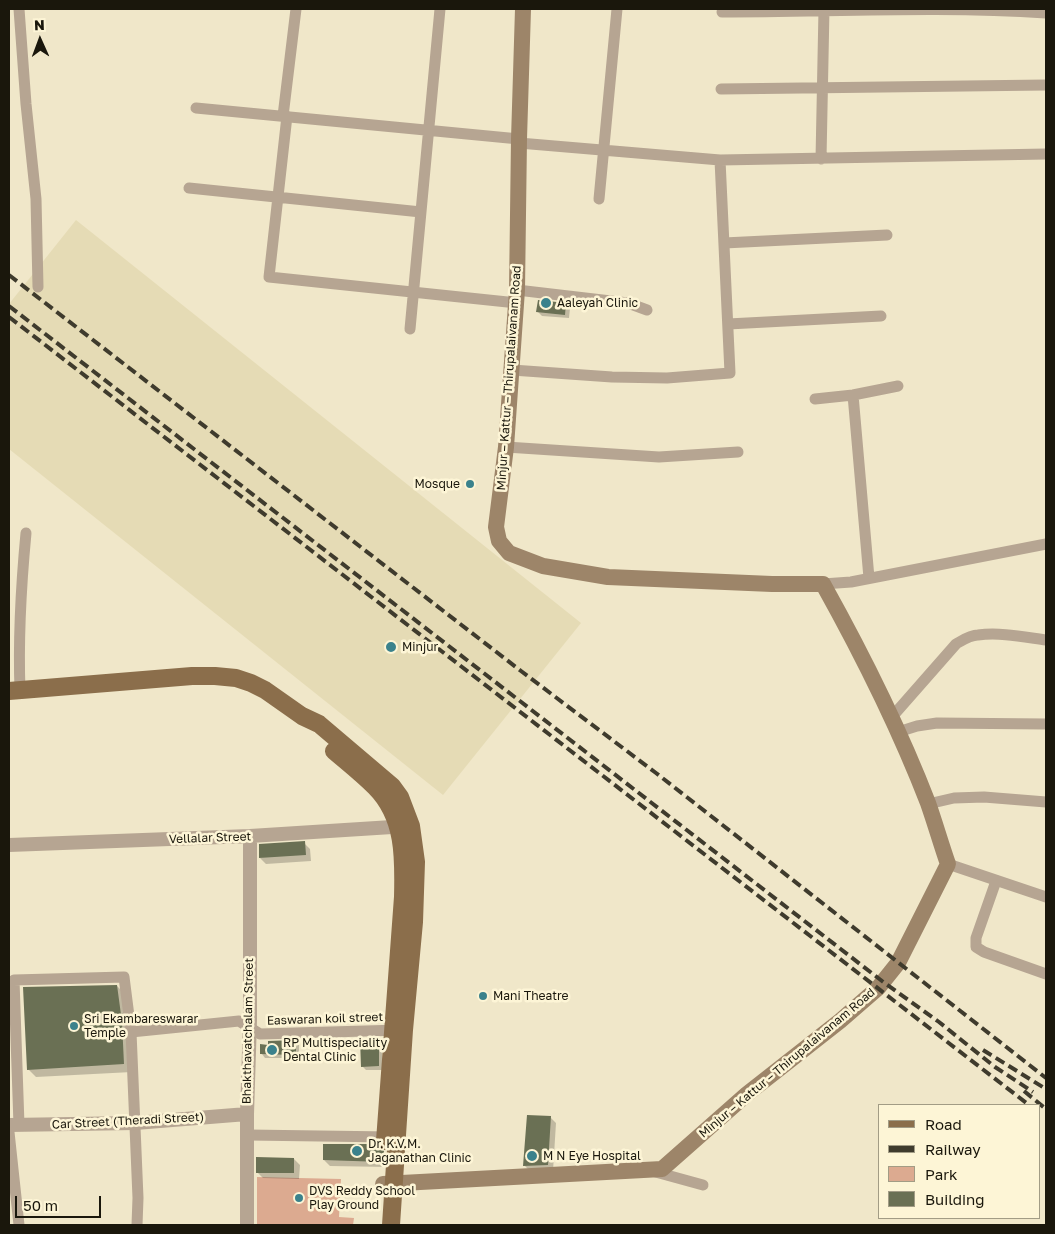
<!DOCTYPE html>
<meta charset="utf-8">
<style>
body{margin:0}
#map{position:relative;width:1055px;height:1234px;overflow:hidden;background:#f0e7c9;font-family:"Golos Text",sans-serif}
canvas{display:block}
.frame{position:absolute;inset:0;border:10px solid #1a170c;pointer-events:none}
.legend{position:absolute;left:878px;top:1104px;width:162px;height:115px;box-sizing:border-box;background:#fdf5d6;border:1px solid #a29c85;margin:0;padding:6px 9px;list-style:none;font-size:15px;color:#1a170c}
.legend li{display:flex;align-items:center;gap:10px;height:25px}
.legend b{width:25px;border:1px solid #a29c85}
.north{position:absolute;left:15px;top:15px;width:50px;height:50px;-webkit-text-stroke:4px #fdf5d6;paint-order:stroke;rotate:358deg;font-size:14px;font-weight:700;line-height:20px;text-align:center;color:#1a170c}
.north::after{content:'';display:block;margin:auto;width:18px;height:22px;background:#1a170c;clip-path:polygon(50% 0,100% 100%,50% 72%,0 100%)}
.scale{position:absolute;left:15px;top:1196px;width:86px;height:22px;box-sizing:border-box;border:2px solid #1a170c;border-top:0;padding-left:6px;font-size:15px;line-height:18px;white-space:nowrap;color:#1a170c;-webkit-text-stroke:4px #fdf5d6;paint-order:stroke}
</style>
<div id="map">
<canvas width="1055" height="1234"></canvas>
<div class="frame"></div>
<ul class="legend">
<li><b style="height:6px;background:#8b6e4b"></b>Road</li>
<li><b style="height:6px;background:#3f3b2d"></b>Railway</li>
<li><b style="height:14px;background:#dcaa90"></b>Park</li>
<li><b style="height:14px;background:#6a7054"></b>Building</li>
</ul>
<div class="north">N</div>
<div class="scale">50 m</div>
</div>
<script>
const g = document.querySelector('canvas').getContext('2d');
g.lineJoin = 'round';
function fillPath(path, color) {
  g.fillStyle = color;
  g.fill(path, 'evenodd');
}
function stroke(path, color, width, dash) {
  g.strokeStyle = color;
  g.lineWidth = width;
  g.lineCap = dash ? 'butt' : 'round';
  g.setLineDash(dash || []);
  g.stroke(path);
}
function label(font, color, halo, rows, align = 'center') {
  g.font = font + ' "Golos Text",sans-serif';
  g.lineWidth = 5;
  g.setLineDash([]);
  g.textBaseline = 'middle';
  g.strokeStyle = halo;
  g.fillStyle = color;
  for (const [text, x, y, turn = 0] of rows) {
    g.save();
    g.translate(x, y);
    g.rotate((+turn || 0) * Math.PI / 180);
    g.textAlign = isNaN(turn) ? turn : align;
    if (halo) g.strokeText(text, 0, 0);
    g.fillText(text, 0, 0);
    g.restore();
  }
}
fillPath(new Path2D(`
 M 76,220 L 581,623 L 443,795 L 9,449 L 9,304 Z`), '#e5dbb5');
fillPath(new Path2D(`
 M 257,1177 L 341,1179 L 339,1217 L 354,1218 L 353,1225 L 257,1225 Z`), '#dcaa90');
fillPath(new Path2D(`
 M 566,305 L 570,308 L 569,318 L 542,316 L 538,312 Z
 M 304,843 L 310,849 L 311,861 L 266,864 L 260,858 Z
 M 117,986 L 125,994 L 132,1072 L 36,1077 L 28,1069 Z
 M 378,1039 L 382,1043 L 382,1070 L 366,1070 L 362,1066 Z
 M 295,1042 L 299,1045 L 299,1058 L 265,1058 L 262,1054 L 269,1046 Z
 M 528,1116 L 550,1117 L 556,1123 L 553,1171 L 531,1172 L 525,1166 Z
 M 383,1152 L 389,1159 L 389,1167 L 330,1166 L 324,1160 Z
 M 294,1159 L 300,1165 L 299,1179 L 263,1178 L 257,1172 Z`), '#0003');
fillPath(new Path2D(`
 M 538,300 L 566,303 L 565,315 L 536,312 Z
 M 305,841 L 306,855 L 259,858 L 259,844 Z
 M 117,985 L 122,1022 L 124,1064 L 27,1070 L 23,987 Z
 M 379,1038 L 379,1066 L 361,1067 L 360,1039 Z
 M 296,1040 L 296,1055 L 260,1054 L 260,1044 L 268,1045 L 268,1041 Z
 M 527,1115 L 551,1116 L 548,1165 L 523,1166 Z
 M 323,1144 L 375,1144 L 379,1149 L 384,1151 L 383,1162 L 323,1160 Z
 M 256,1157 L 294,1158 L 294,1173 L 256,1173 Z`), '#6a7054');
stroke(new Path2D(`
 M 19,9 L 26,104 L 36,199 L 38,287
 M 722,12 C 830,12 939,6 1046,13
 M 721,89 L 1046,85
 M 196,108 L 519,139
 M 283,116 L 296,9
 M 287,116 L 269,277 L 517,303
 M 821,159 L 824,9
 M 720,160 L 1046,154
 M 189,188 L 421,212
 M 599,199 L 617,9
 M 724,243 L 887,235
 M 517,290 L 628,303 L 647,310
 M 728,324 L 881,316
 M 410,329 L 440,9
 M 512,370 L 612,377 L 667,378 L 730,373 L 720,160 L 519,143
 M 853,395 L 869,578
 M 815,399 L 853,395 L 898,386
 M 506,447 L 659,457 L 738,452
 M 823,584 L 851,582 L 1046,544
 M 20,690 C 18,637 21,586 26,533
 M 891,718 L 956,644 C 963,640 970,635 978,635 C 1000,632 1024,637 1046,640
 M 898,732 L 917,726 L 937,723 L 1046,724
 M 928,804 L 954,798 L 984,797 L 1046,802
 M 948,864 L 1046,897
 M 996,881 L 976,938 L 976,947 L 984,952 L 1046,974
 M 131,1032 L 239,1021 L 260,1034 L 400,1030
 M 19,1125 L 14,980 L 124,977 L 131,1032 L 138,1198 L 137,1225
 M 9,1132 L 19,1225
 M 248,1135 L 391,1137
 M 652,1171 L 703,1185`), '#b6a592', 11);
stroke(new Path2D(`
 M 9,845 L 250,836 L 408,826
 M 9,1125 L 135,1123 L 247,1114
 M 247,1225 L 247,1114 L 250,1020 L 250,836`), '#b6a592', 14);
stroke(new Path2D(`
 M 383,1184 L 662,1169 L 747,1094 L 840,1021 L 878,988 L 898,963 L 948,864 C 941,844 935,823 928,803 C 899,728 862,654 823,584 L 772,584 L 608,577 L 543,566 L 509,553 L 499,541 L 496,527 L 506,447 L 517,290 L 519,139 L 523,9`), '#9d8569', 16);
stroke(new Path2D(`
 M 9,691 L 192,676 L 215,676 L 236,678 L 251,683 L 265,690 L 302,716 L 319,724 L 392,786 L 400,797 L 411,826 L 416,862 L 414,922 L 404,1030 L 391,1225
 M 334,751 C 348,763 362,774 375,787 C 405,817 404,858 403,897 L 385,1141`), '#8b6e4b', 18);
stroke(new Path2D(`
 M 9,275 L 521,671 L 656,773 L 1046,1078
 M 9,306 L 882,981 L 939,1022 L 995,1067 L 1033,1092
 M 9,317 L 1029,1105
 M 983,1050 L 1046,1089
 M 1024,1091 L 1046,1109`), '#3f3b2d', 4, [10, 5]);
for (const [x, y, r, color] of [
 [546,303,6,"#3b828c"],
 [470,484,5,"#3b828c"],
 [391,647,6,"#3b828c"],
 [483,996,5,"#3b828c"],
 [74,1026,5,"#3b828c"],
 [272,1050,6,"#3b828c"],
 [357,1151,6,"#3b828c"],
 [532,1156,6,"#3b828c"],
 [299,1198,5,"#3b828c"]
]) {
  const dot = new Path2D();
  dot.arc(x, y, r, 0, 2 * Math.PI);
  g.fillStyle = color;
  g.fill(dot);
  stroke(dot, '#fdf5d6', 2);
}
label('12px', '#1a170c', '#fdf5d6', [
 ["Aaleyah Clinic",557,303],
 ["Mosque",460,484,"right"],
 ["Minjur",402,647],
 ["Mani Theatre",493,996],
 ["Sri Ekambareswarar",84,1019],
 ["Temple",84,1033],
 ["RP Multispeciality",283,1043],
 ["Dental Clinic",283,1057],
 ["Dr. K.V.M.",368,1144],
 ["Jaganathan Clinic",368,1158],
 ["M N Eye Hospital",543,1156],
 ["DVS Reddy School",309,1191],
 ["Play Ground",309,1205]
], 'left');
label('12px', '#1a170c', '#fdf5d6', [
 ["Minjur – Kattur – Thirupalaivanam Road",509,378,-86],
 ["Vellalar Street",210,838,-2],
 ["Easwaran koil street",325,1019,-2],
 ["Bhakthavatchalam Street",248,1031,-89],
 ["Minjur – Kattur – Thirupalaivanam Road",787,1063,-40],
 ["Car Street (Theradi Street)",128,1121,-3]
]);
</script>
